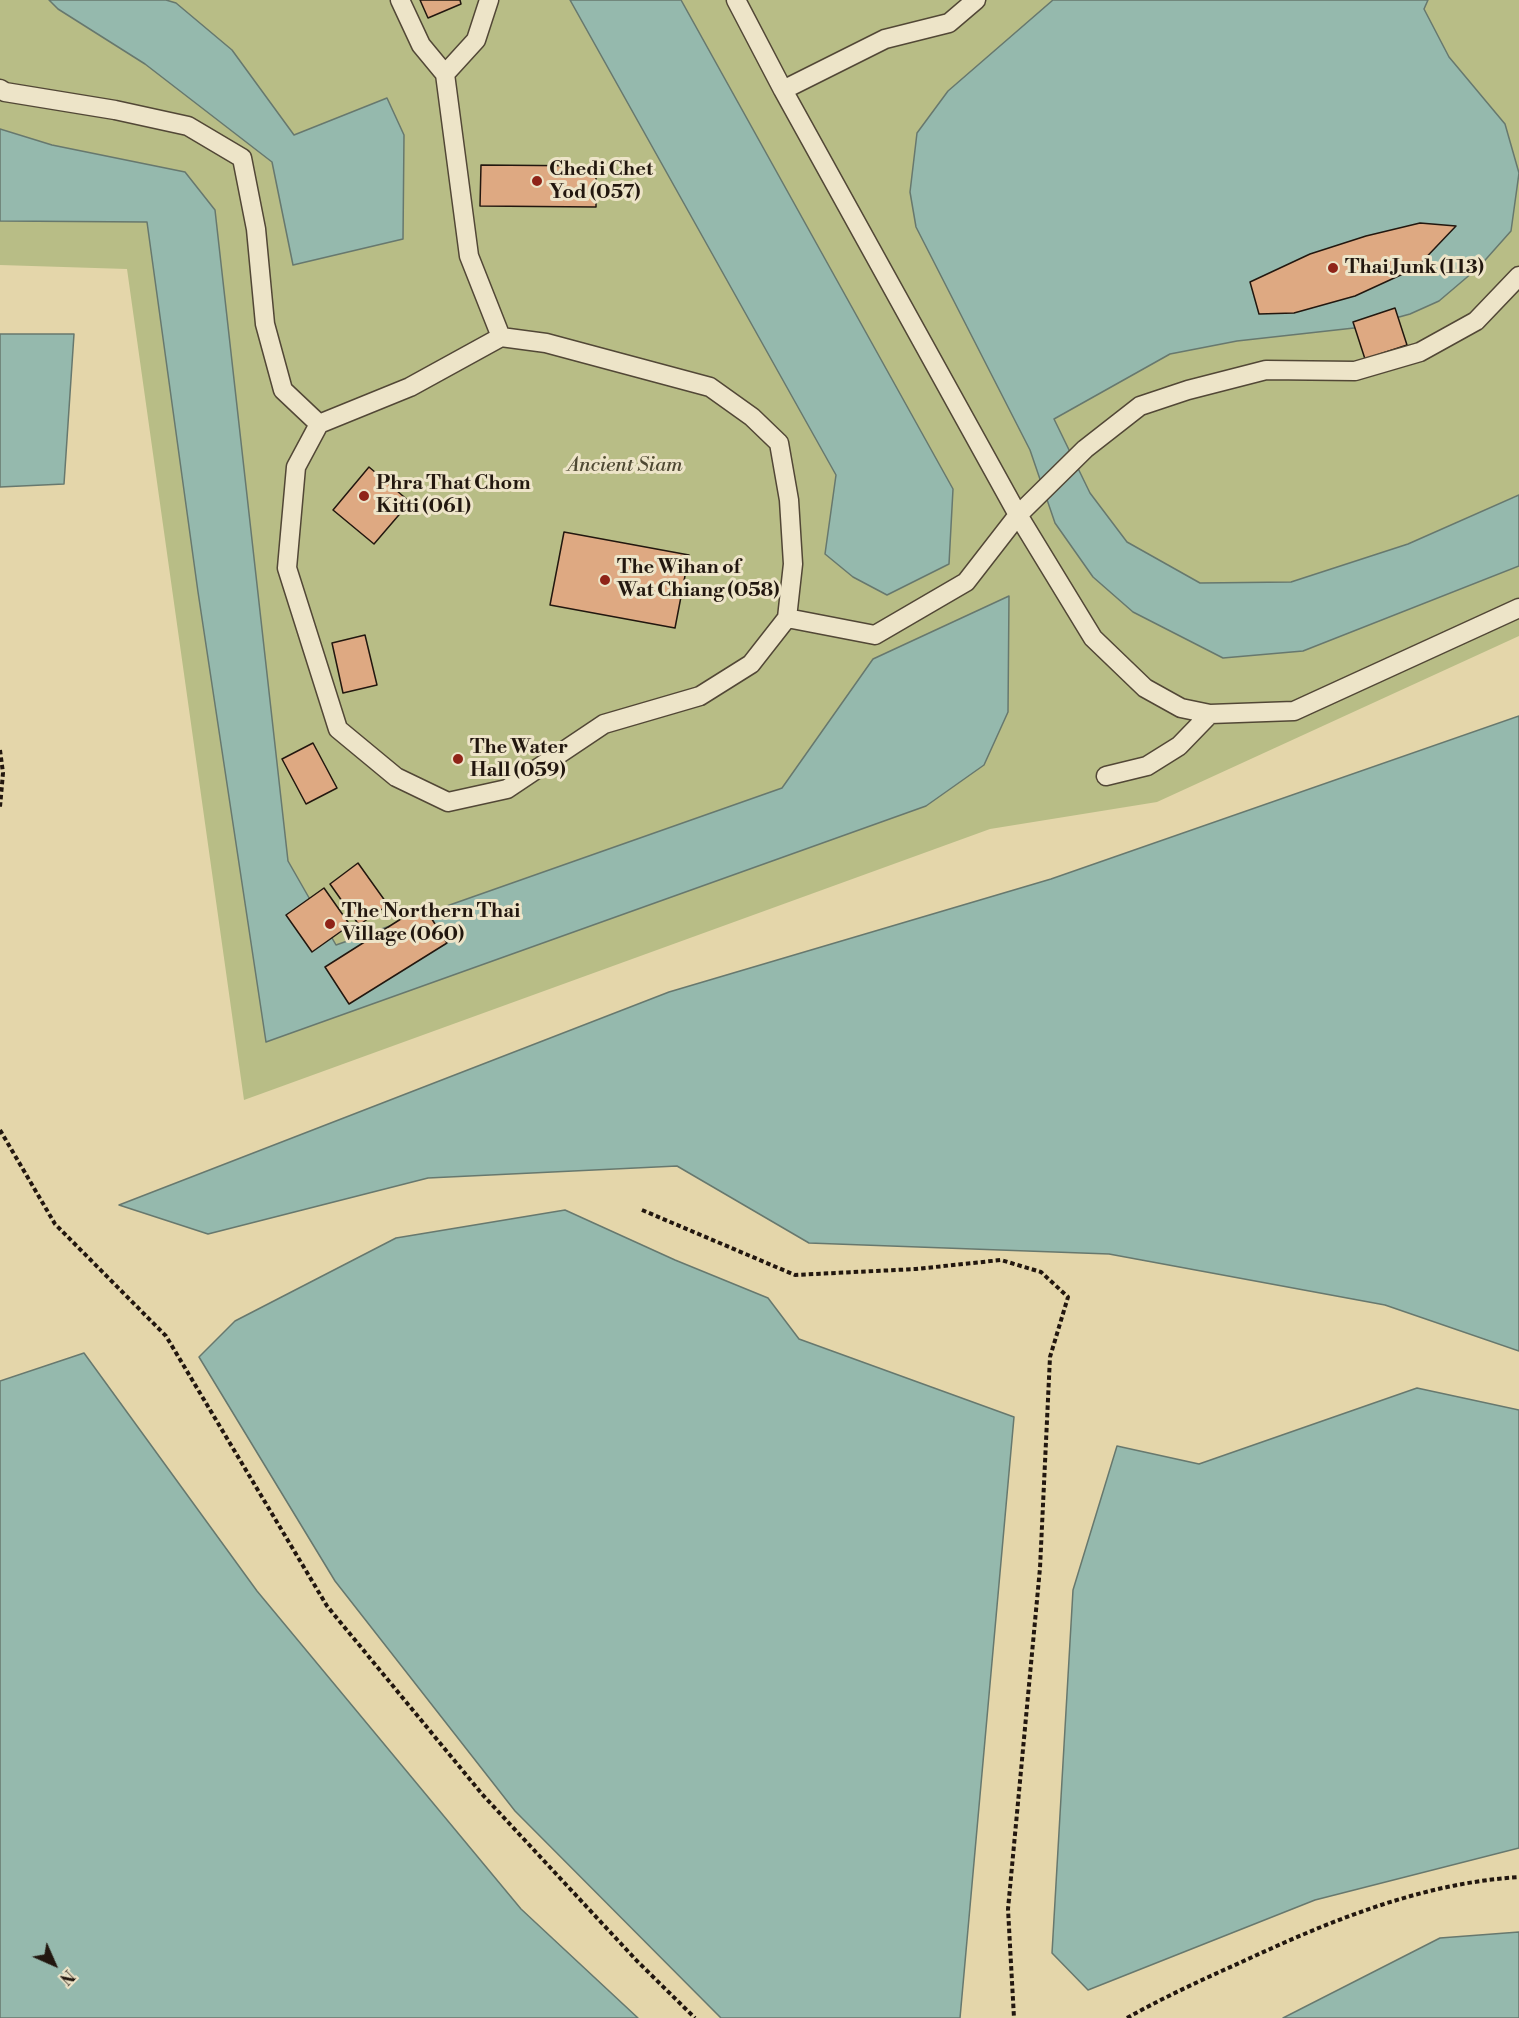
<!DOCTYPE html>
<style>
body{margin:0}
#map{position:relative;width:1519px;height:2018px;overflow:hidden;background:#e4d6aa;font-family:"Libre Bodoni",serif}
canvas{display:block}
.north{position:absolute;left:24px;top:1934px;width:60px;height:60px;-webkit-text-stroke:4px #ede4c8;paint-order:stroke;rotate:135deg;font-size:16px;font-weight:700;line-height:24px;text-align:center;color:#22170f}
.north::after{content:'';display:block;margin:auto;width:21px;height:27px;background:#22170f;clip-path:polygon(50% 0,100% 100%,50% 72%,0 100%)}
</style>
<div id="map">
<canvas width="1519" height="2018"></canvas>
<div class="north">N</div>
</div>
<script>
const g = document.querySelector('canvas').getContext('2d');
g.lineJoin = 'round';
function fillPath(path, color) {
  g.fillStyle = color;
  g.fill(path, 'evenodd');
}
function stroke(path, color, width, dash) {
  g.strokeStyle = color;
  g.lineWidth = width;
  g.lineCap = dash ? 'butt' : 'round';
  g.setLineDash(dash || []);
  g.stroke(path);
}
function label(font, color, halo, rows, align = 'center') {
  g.font = font + ' "Libre Bodoni",serif';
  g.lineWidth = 6;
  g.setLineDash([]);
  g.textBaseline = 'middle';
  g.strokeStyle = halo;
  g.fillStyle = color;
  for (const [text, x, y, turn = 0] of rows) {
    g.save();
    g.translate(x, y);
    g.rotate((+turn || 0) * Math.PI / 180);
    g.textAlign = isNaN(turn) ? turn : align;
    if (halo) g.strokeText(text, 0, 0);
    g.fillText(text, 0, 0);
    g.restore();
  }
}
fillPath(new Path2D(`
 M 0,0 L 1519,0 L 1519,636 L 1157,802 L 990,829 L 244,1100 L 127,269 L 0,265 Z`), '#b8bd86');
const water = new Path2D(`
 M 49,0 L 166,0 L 176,3 L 232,50 L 294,135 L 387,98 L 404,135 L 403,239 L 293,265 L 272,162 L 145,64 L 58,9 Z
 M 570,0 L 681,0 L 953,489 L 949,564 L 887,595 L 853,577 L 825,554 L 836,475 Z
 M 1053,0 L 1428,0 L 1424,9 L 1449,57 L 1505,124 L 1519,173 L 1511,231 L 1479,267 L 1439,301 L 1410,314 L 1363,327 L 1237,341 L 1170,354 L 1054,419 L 1090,493 L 1127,542 L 1200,583 L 1291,582 L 1408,544 L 1519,495 L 1519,566 L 1303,651 L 1223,658 L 1133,612 L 1093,577 L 1055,523 L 1030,450 L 916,227 L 910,192 L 917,133 L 948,91 Z
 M 0,129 L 52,145 L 185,172 L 215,210 L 288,861 L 336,945 L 782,788 L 873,659 L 1009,596 L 1008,712 L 984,765 L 926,806 L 266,1042 L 198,592 L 147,222 L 0,221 Z
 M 0,334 L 74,334 L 64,484 L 0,487 Z
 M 1519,716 L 1519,1351 L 1385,1305 L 1109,1254 L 809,1243 L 677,1166 L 428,1178 L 208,1234 L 119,1205 L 669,992 L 1051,879 Z
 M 565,1210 L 675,1260 L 768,1298 L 799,1339 L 1014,1417 L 960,2018 L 721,2018 L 515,1811 L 335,1581 L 199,1357 L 235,1321 L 396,1238 Z
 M 84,1353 L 257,1591 L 521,1909 L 638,2018 L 0,2018 L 0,1381 Z
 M 1417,1388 L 1519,1410 L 1519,1848 L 1315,1900 L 1088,1990 L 1052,1953 L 1073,1590 L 1117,1446 L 1199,1464 Z
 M 1519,1932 L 1519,2018 L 1283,2018 L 1440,1938 Z`);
fillPath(water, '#95b9ad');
stroke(water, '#67786e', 1.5);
const building = new Path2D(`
 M 420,0 L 460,0 L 461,4 L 428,18 Z
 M 481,165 L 596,166 L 596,207 L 480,206 Z
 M 1420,223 L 1456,226 L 1416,268 L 1355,296 L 1294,313 L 1259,314 L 1250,282 L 1310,254 L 1366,236 Z
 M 1395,308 L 1407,345 L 1365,359 L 1353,322 Z
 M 369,467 L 410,502 L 374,544 L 333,510 Z
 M 564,532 L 689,555 L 675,628 L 550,605 Z
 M 365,635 L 377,685 L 343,693 L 332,643 Z
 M 313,743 L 337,788 L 306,804 L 282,759 Z
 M 358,863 L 388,905 L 359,925 L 330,884 Z
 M 324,888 L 350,925 L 312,952 L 286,915 Z
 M 423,905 L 447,943 L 349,1004 L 325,967 Z`);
fillPath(building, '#dea982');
stroke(building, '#22170f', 1.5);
const service = new Path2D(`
 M 736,0 L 783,90 L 1018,515 L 1093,638 L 1145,688 L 1181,708 L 1210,714 L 1294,711 L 1519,608
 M 445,74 L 476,40 L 489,0
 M 0,89 L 5,92 L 115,110 L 188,126 L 242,158 L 256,229 L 265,324 L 283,390 L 319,424 L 410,387 L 501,337
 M 783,90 L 885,39 L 949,23 L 976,0
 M 319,424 L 296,467 L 287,568 L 338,729 L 396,777 L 448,802 L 507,789 L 604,724 L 700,696 L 751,664 L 787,618 L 793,564 L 789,500 L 779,443 L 752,417 L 710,387 L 546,343 L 501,337 L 469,256 L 445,74 L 421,45 L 400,0
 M 787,618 L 875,635 L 966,582 L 1018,515 L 1085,449 L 1140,406 L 1188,390 L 1266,370 L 1355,371 L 1420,352 L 1476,321 L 1519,276
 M 1106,776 L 1147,766 L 1179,746 L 1210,714`);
stroke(service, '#524736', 21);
stroke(new Path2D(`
 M 0,750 L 3,773 L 0,807
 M 0,1130 L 55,1224 L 166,1336 L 327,1606 L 482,1794 L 637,1961 L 695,2018
 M 642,1210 L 795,1275 L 916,1269 L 1001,1260 L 1041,1272 L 1068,1297 L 1050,1357 L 1040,1568 L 1008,1909 L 1014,2018
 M 1127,2018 C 1166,1996 1206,1978 1246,1960 C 1332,1920 1423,1883 1519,1877`), '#22170f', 4, [4.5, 3]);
stroke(service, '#ede4c8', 18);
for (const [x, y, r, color] of [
 [537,181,6,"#8f2418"],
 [1333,268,6,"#8f2418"],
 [364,496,6,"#8f2418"],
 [605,580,6,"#8f2418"],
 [458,759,6,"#8f2418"],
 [330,924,6,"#8f2418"]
]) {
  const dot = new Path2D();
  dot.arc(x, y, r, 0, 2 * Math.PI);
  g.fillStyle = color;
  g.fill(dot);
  stroke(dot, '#ede4c8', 2);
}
label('bold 20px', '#22170f', '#ede4c8', [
 ["Chedi Chet",549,170],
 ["Yod (057)",549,193],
 ["Thai Junk (113)",1345,268],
 ["Phra That Chom",376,484],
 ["Kitti (061)",376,507],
 ["The Wihan of",617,568],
 ["Wat Chiang (058)",617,591],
 ["The Water",470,748],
 ["Hall (059)",470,771],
 ["The Northern Thai",342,912],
 ["Village (060)",342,935]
], 'left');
label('italic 20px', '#4f4933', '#ede4c8', [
 ["Ancient Siam",625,466]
]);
</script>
